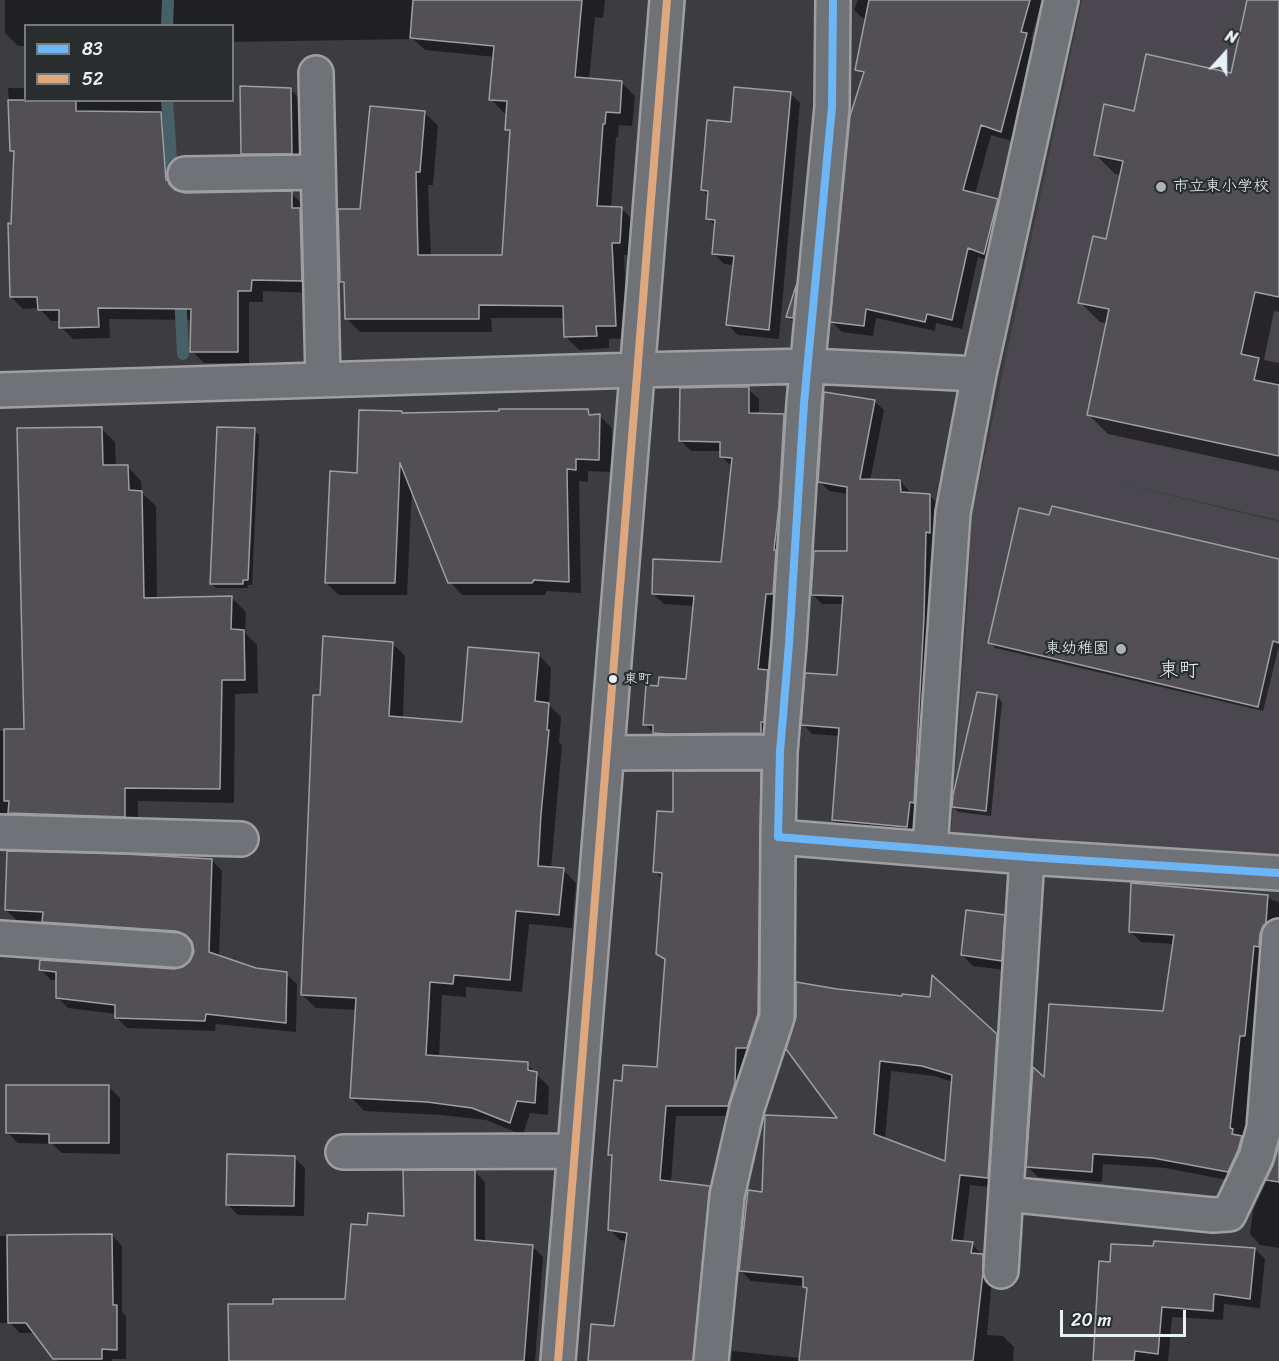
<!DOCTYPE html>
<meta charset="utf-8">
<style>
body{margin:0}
#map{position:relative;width:1279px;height:1361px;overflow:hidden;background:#3d3c40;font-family:Sriracha,sans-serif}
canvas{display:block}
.legend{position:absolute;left:24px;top:24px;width:210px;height:78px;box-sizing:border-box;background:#2a2d2e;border:2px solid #767b7f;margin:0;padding:8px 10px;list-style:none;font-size:18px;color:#e8f1f8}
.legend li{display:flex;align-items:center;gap:12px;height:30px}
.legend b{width:30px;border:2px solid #767b7f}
.north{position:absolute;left:1195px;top:24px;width:60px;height:60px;-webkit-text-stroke:4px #2a2d2e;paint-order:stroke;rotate:21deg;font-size:16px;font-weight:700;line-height:24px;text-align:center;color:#e8f1f8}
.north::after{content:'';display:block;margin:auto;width:21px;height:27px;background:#e8f1f8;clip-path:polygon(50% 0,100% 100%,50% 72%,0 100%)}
.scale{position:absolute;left:1060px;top:1310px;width:126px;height:27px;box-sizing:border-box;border:3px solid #e8f1f8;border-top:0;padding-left:8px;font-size:18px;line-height:21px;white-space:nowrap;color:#e8f1f8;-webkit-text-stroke:4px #2a2d2e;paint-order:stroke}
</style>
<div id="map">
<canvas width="1279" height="1361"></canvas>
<ul class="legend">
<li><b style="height:8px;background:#6db6f5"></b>83</li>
<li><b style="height:8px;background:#dfa77e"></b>52</li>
</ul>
<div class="north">N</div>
<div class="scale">20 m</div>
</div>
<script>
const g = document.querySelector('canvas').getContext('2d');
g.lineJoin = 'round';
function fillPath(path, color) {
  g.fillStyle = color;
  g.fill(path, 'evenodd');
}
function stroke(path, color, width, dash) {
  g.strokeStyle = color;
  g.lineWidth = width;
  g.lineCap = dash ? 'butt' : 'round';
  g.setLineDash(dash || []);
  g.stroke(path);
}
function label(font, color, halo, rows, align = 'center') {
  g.font = font + ' Sriracha,"Klee One",sans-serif';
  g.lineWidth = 4.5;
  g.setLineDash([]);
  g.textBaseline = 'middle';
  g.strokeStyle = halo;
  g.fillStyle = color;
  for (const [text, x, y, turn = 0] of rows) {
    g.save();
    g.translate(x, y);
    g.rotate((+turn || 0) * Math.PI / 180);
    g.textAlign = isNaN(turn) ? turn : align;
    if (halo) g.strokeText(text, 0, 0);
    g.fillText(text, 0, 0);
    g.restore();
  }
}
fillPath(new Path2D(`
 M 1082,0 L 1279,0 L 1279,520 L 1110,481 L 1279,522 L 1279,863 L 951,834 L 969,584 L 971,512 L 986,451 Z`), '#4a474f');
fillPath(new Path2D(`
 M 5,0 L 605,0 L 603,18 L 595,17 L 589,80 L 621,82 L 635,96 L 632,126 L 619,125 L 618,137 L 616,137 L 611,208 L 621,208 L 635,222 L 633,256 L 624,255 L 628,338 L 609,339 L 609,348 L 579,350 L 566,337 L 565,318 L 491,318 L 492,332 L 360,332 L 346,318 L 346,287 L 341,282 L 361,211 L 425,113 L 438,126 L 433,185 L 428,185 L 431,257 L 503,256 L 511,134 L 507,129 L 508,113 L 504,113 L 491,99 L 495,57 L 425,50 L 413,39 L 232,42 L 232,26 L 26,26 L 26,46 L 18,46 L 5,33 Z
 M 858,0 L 1042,0 L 1031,39 L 1037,45 L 1011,141 L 991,135 L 975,194 L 997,200 L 1007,210 L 994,263 L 978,257 L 962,329 L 936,323 L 935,331 L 876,318 L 873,336 L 842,332 L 832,322 L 864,76 L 857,69 L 867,22 L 854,10 Z
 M 1248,0 L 1279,0 L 1279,312 L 1274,311 L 1264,360 L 1279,363 L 1279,471 L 1108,434 L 1088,414 L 1108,324 L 1100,322 L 1080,302 L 1107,241 L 1121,175 L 1115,174 L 1095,154 L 1135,113 L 1232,74 Z
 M 8,88 L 26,88 L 26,100 L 166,100 L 170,105 L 178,192 L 185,194 L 291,193 L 303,205 L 313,293 L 263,291 L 263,302 L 249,302 L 249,363 L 204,363 L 192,351 L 192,320 L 109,319 L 110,338 L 73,339 L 61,327 L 61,321 L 51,321 L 39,308 L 23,309 L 11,297 L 12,225 L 16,154 L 12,150 Z
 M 290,89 L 301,100 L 302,164 L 253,165 L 242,154 Z
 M 790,93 L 800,103 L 779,339 L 738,335 L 728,325 L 734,265 L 724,264 L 714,254 L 716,227 L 708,218 L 709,197 L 702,189 Z
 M 797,285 L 807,295 L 798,327 L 787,316 Z
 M 748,389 L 759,399 L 759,415 L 784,416 L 795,427 L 769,673 L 778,682 L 771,743 L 665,743 L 644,724 L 660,688 L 688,681 L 695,606 L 664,604 L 653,594 L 722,563 L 733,468 L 722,457 L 722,451 L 691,451 L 680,440 Z
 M 874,401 L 884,410 L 870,481 L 900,481 L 909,491 L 909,494 L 929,495 L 938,504 L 939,541 L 934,541 L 933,627 L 916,835 L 842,829 L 833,820 L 840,736 L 812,734 L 803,724 L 839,677 L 844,604 L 822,604 L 812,594 L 848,553 L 848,494 L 829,491 L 819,481 Z
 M 588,411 L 593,416 L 600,416 L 612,428 L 611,472 L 588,471 L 588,482 L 579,481 L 581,593 L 547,591 L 545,595 L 462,595 L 450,582 L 412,487 L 407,595 L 339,595 L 326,583 L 359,474 L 402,412 L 404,414 Z
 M 101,428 L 115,442 L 116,467 L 128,467 L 141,481 L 142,493 L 156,506 L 157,599 L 232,598 L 246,612 L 245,633 L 257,645 L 258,693 L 235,694 L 234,803 L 138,801 L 138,830 L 0,821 L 0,731 L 25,731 Z
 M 254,430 L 259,435 L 252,585 L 248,585 L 248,588 L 216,588 L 211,583 Z
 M 1279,561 L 1279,646 L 1263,711 L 995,648 L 990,642 Z
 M 392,643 L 405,656 L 403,718 L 463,724 L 538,654 L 551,668 L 549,705 L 561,717 L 559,742 L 562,745 L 551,869 L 563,870 L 576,883 L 572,928 L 529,924 L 522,992 L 466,987 L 466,997 L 442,995 L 439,1057 L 527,1064 L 549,1087 L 548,1115 L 530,1113 L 523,1135 L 486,1120 L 441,1115 L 364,1111 L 351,1097 L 357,1010 L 316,1008 L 302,995 L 322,697 Z
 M 997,696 L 1002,702 L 991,816 L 958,812 L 953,807 Z
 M 760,772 L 771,783 L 768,1025 L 757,1058 L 746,1058 L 745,1094 L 739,1116 L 676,1116 L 671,1182 L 709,1187 L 720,1198 L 703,1361 L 589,1361 L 615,1328 L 627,1241 L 620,1240 L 610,1230 L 613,1158 L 609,1155 L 623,1082 L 658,1069 L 666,961 L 658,953 L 663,880 L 655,871 L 675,813 Z
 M 212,860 L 222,871 L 219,957 L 256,970 L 286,974 L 297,984 L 296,1032 L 216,1024 L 215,1031 L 127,1028 L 116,1017 L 117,1014 L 68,1008 L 57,997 L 57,980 L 51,980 L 40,969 L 174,970 L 183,968 L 191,962 L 195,952 L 194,943 L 188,941 L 55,932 L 44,921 L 17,920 L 6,910 Z
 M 1268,896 L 1272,900 L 1279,902 L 1279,931 L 1255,1136 L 1238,1182 L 1165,1168 L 1103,1164 L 1102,1182 L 1038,1177 L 1028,1167 L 1046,1081 L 1165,1013 L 1174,944 L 1141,942 L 1130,931 Z
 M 1004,916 L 1015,927 L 1012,971 L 973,966 L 962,955 Z
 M 996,1035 L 1007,1046 L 998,1188 L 970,1185 L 963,1243 L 972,1244 L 993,1267 L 987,1335 L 1003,1336 L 1014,1347 L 1013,1361 L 731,1361 L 732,1351 L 800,1358 L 808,1290 L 804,1286 L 751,1281 L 740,1270 L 763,1193 L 840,1120 L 788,1049 ZM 891,1071 L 934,1076 L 953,1082 L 947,1164 L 885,1140 Z
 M 109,1087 L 120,1098 L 120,1154 L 62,1153 L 52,1144 L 18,1143 L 7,1132 Z
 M 1279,1149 L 1279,1248 L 1260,1245 L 1250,1234 L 1253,1211 L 1274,1165 Z
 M 294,1157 L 305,1168 L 304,1216 L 238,1215 L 227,1204 Z
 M 475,1172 L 485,1182 L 485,1243 L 532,1246 L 543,1257 L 535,1361 L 230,1361 L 274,1306 L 346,1301 L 369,1227 L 405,1218 Z
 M 112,1235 L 122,1246 L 122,1312 L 126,1316 L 126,1359 L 112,1359 L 112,1361 L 58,1361 L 36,1333 L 20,1333 L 10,1323 L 0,1323 L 0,1236 Z
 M 1255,1249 L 1265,1259 L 1260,1308 L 1224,1304 L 1223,1320 L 1172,1317 L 1168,1361 L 1095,1361 L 1111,1264 Z`), '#0007');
stroke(new Path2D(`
 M 167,26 L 168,0
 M 167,100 L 174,204
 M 180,293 L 183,354`), '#476068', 12);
const building = new Path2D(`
 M 413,0 L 582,0 L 575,77 L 622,81 L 620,113 L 606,112 L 605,124 L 603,124 L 597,206 L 622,207 L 620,243 L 612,243 L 616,326 L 596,326 L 597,336 L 564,337 L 563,306 L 479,305 L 479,319 L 345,319 L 344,282 L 340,282 L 338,209 L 360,209 L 370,106 L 425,111 L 420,172 L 416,172 L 418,255 L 502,255 L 510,130 L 505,130 L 507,101 L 489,100 L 494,46 L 410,38 Z
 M 869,0 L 1030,0 L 1021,32 L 1027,33 L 1001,132 L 981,125 L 963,190 L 998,199 L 984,254 L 968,248 L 952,320 L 927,314 L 925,322 L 866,309 L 864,326 L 830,322 L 850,116 L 864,72 L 855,70 Z
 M 1247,0 L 1279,0 L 1279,297 L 1255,292 L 1241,354 L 1259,358 L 1254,380 L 1279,385 L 1279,456 L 1087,415 L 1109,309 L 1078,303 L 1093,236 L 1106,239 L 1123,161 L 1094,155 L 1104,104 L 1134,111 L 1146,54 L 1231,73 Z
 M 240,86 L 291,88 L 292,154 L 241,154 Z
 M 734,87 L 791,92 L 769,330 L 726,325 L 734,256 L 712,254 L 715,220 L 706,219 L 708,191 L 701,190 L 707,120 L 731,122 Z
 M 8,100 L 76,100 L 76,111 L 161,112 L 166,180 L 168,180 L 169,184 L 175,190 L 185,193 L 292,191 L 292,208 L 300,208 L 302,281 L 252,280 L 251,291 L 238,291 L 238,352 L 190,352 L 191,309 L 98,308 L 99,327 L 59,328 L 59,310 L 38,310 L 37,297 L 10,297 L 8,223 L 11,224 L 14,151 L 10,151 Z
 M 797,283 L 793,318 L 786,317 Z
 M 720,387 L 749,387 L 749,413 L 784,414 L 779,506 L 774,550 L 776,550 L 773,594 L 766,594 L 758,669 L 768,670 L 764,722 L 761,722 L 761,733 L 666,734 L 653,733 L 653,725 L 643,725 L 646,685 L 658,686 L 659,677 L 686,679 L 694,596 L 652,594 L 653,559 L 721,562 L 732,458 L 720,457 L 720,442 L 679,441 L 680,388 Z
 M 824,392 L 875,400 L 860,479 L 900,480 L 901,492 L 930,494 L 930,533 L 926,532 L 924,617 L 914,803 L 910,802 L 907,827 L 832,820 L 839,728 L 801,725 L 805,673 L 837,675 L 843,596 L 811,595 L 814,551 L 847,551 L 847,487 L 818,482 Z
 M 499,409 L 588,409 L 589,415 L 600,414 L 599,460 L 576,459 L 576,470 L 567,469 L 569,582 L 534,580 L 532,583 L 448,583 L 400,463 L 395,583 L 325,583 L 330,471 L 357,473 L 359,410 L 402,411 L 402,413 L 499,411 Z
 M 102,427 L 103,465 L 128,465 L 129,490 L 142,491 L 144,598 L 232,596 L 231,629 L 244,630 L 245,680 L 222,680 L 220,789 L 125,788 L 125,817 L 8,813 L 9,801 L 4,801 L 4,729 L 24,729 L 17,428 Z
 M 217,427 L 255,428 L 248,580 L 243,580 L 243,584 L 210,584 Z
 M 1052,506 L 1279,559 L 1279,643 L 1273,641 L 1258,707 L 988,643 L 1019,508 L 1049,515 Z
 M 323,636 L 393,642 L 389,716 L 462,722 L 468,647 L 539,653 L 535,701 L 549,703 L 547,730 L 549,730 L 541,814 L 538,866 L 564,868 L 559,915 L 516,911 L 510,980 L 454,975 L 453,984 L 430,982 L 426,1055 L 528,1062 L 528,1070 L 537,1072 L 535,1103 L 517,1101 L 510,1123 L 472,1108 L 427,1102 L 350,1098 L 356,998 L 301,995 L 313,695 L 320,695 Z
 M 977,692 L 997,695 L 986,811 L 952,807 L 953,795 Z
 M 673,771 L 761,771 L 758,1014 L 747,1048 L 736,1048 L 735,1083 L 728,1106 L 666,1106 L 660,1180 L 710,1186 L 693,1361 L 588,1361 L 591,1324 L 614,1326 L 627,1233 L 608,1230 L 612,1155 L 608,1155 L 614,1080 L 622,1081 L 623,1065 L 657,1067 L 665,959 L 656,954 L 662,873 L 653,872 L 657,811 L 673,812 Z
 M 7,851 L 125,854 L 212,859 L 209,952 L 256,968 L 287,972 L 286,1023 L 206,1014 L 205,1021 L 115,1018 L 115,1005 L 56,998 L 56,972 L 39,970 L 40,960 L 174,969 L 183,967 L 190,961 L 194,952 L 192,942 L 186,935 L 176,931 L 42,922 L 43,912 L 5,910 Z
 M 1131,883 L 1268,895 L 1266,923 L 1263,926 L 1260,934 L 1259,947 L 1254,946 L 1245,1036 L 1240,1036 L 1230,1128 L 1233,1129 L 1232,1134 L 1242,1136 L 1238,1150 L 1228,1172 L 1153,1158 L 1093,1154 L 1092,1172 L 1026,1167 L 1033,1067 L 1044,1077 L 1049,1004 L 1163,1011 L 1174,935 L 1129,932 Z
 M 966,910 L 1005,915 L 1002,961 L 961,955 Z
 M 932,975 L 997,1034 L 988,1178 L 960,1175 L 952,1240 L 973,1242 L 971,1253 L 983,1254 L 983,1272 L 973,1361 L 799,1361 L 807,1288 L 803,1287 L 803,1277 L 739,1271 L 748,1190 L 762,1192 L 765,1115 L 837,1118 L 786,1049 L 796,1017 L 796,982 L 837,989 L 902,996 L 902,994 L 930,997 ZM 880,1061 L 922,1066 L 952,1075 L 945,1161 L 874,1134 Z
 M 6,1085 L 109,1085 L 109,1143 L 49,1143 L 49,1134 L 6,1133 Z
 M 1279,1145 L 1279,1182 L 1266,1180 L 1273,1165 Z
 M 227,1154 L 295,1156 L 294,1206 L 226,1205 Z
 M 403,1170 L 475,1170 L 475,1240 L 533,1245 L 524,1361 L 229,1361 L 228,1304 L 273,1304 L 273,1299 L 345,1299 L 351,1224 L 367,1225 L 368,1213 L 404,1216 Z
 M 112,1234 L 113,1305 L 117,1305 L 117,1350 L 102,1349 L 102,1359 L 53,1359 L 26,1323 L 8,1323 L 7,1235 Z
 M 1154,1241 L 1255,1248 L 1250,1299 L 1214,1294 L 1213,1311 L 1162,1307 L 1158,1354 L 1135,1351 L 1134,1361 L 1093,1361 L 1099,1261 L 1110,1262 L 1111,1244 L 1153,1246 Z`);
fillPath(building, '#525055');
stroke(building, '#9e9fa2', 1.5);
const minor = new Path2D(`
 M 833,0 L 832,107 L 804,403 L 789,644 L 780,752 L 778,837 L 1027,857 L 1279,873
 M 316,73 L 323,379
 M 185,174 L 318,172
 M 0,390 L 637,370 L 809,366 L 979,374
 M 607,753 L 780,752
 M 0,832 L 241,839
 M 930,849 L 953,513 L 979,374 L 1061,0
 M 0,938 L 175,950
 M 343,1152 L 575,1151
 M 1006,1194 L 1213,1215 L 1229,1214 L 1256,1157 L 1264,1128 L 1279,936
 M 1001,1271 L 1027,857
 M 558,1361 L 667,0
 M 711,1361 L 727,1196 L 747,1108 L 777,1017 L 778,837`);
stroke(minor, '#9e9fa2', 38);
stroke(minor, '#6f7276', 33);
stroke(new Path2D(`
 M 833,0 L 832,107 L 804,403 L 789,644 L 780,752 L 778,837 L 1027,857 L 1279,873`), '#6db6f5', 8);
stroke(new Path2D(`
 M 558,1361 L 667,0`), '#dfa77e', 8);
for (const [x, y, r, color] of [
 [1161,187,6,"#acb2b8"],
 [1121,649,6,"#acb2b8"],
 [613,679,5,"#e8f1f8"]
]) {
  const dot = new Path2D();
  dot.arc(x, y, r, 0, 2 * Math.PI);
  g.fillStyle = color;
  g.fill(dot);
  stroke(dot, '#2a2d2e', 2);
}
label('14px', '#e8f1f8', '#2a2d2e', [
 ["東町",624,679]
], 'left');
label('16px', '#e8f1f8', '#2a2d2e', [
 ["市立東小学校",1173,187],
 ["東幼稚園",1109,649,"right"]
], 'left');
label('20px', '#e8f1f8', '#2a2d2e', [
 ["東町",1179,671]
]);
</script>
